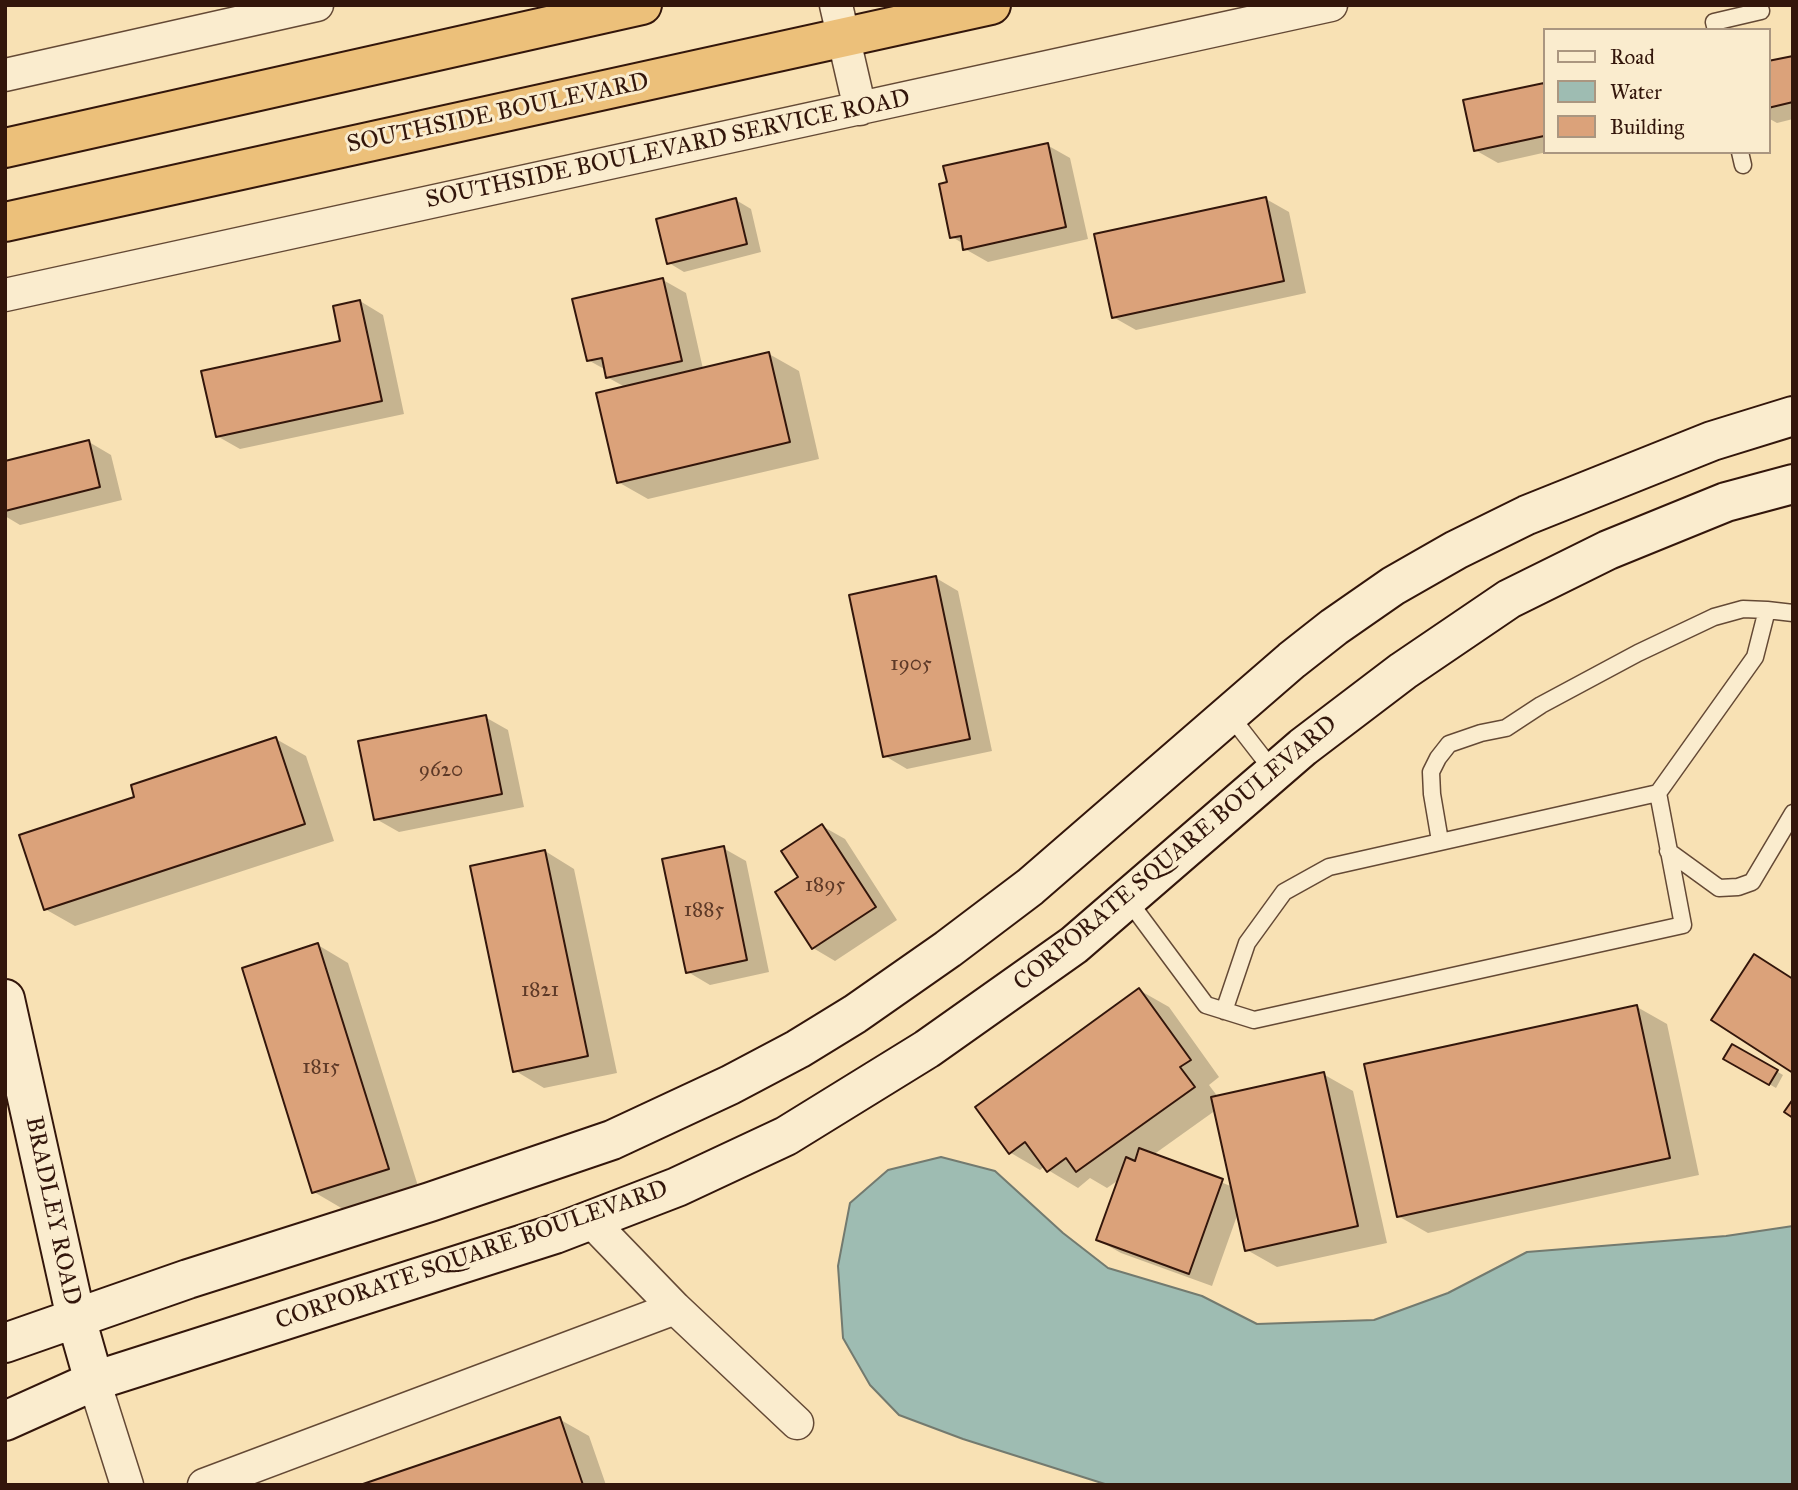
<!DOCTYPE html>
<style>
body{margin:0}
#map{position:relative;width:1798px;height:1490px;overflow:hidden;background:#f8e1b4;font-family:"IM FELL Great Primer",serif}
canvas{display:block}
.frame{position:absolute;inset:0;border:7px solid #33160b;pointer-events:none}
.legend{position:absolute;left:1543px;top:28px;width:228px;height:126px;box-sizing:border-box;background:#faecce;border:2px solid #aa9680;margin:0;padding:9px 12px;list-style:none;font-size:21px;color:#33160b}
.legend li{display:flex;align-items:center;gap:14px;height:35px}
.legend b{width:35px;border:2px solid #aa9680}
</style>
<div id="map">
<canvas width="1798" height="1490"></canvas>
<div class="frame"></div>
<ul class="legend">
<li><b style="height:9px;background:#faecce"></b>Road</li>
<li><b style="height:19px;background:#9ebcb2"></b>Water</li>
<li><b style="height:19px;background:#dba27a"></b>Building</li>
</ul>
</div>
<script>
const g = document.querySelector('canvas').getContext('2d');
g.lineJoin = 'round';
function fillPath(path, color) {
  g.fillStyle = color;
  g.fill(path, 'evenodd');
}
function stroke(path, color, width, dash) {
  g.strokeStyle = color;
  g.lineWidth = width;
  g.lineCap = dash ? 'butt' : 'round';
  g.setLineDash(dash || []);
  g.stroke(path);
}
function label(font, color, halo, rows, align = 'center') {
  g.font = font + ' "IM FELL Great Primer",serif';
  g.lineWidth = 6;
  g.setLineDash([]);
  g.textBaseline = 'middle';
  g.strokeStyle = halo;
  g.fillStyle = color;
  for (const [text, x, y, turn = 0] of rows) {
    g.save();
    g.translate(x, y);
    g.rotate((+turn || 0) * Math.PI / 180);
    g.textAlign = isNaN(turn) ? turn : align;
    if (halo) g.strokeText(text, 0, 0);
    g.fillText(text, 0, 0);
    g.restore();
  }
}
const water = new Path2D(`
 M 941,1157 L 995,1171 L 1063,1233 L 1108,1268 L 1202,1296 L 1257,1324 L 1374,1320 L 1448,1293 L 1527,1252 L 1726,1236 L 1793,1226 L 1793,1485 L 1108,1485 L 963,1439 L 899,1415 L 870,1385 L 843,1338 L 838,1266 L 850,1203 L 888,1170 Z`);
fillPath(water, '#9ebcb2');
stroke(water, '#737a6f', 2);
fillPath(new Path2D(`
 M 1793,57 L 1793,119 L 1777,123 L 1768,118 L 1768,63 Z
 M 1544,85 L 1544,152 L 1547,152 L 1498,163 L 1475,150 L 1465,102 Z
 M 1047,145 L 1070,158 L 1088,239 L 988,262 L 965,249 L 964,244 L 952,237 Z
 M 1266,199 L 1289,212 L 1306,293 L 1136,330 L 1113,317 Z
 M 736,200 L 751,209 L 761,252 L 684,272 L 669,263 Z
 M 663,280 L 686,293 L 703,369 L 769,354 L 799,371 L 819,459 L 648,499 L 618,482 L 625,387 L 607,377 L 606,370 L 588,360 Z
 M 360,301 L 383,315 L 404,414 L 240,449 L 217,436 L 342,342 Z
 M 89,442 L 111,455 L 122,500 L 20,525 L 5,516 L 5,462 Z
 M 936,578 L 958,591 L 992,751 L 907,769 L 885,756 Z
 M 485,717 L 508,730 L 524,807 L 399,832 L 376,819 Z
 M 276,739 L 306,756 L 334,841 L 75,926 L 45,909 L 136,798 Z
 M 822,826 L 845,839 L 897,920 L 835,961 L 813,948 L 800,877 Z
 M 723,848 L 746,861 L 769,972 L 710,985 L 688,972 Z
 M 545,851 L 574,869 L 617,1073 L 544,1088 L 514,1070 Z
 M 318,945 L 348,963 L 418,1186 L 343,1209 L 314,1192 Z
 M 1139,990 L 1169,1007 L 1219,1077 L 1209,1085 L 1218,1097 L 1323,1074 L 1353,1091 L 1387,1243 L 1277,1267 L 1247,1250 L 1238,1213 L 1212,1286 L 1121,1253 L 1098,1240 L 1120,1179 L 1107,1188 L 1090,1178 L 1078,1188 L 1048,1170 L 1045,1166 L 1040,1170 L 1011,1153 ZM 1216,1110 L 1233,1187 L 1153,1155 Z
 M 1637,1007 L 1667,1024 L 1699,1175 L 1428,1233 L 1398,1216 Z
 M 1733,1046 L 1783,1075 L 1776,1088 L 1726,1059 Z
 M 559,1419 L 589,1436 L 606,1485 L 366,1485 Z`), '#0003');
const building = new Path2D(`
 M 1793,56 L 1793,102 L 1768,108 L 1768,61 Z
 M 1544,83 L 1544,136 L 1474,151 L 1463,100 Z
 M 1048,143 L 1066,227 L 963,250 L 961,236 L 950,238 L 939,184 L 947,182 L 943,166 Z
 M 1266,197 L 1284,281 L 1112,318 L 1094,234 Z
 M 736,198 L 747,244 L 667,264 L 656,219 Z
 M 663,278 L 682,361 L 606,378 L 602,358 L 587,361 L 572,299 Z
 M 360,300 L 382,401 L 216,437 L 201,371 L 340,341 L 333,306 Z
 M 769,352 L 790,442 L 617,483 L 596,393 Z
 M 89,440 L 100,487 L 5,511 L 5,461 Z
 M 936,576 L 970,739 L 883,757 L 849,595 Z
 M 486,715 L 502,794 L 374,820 L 358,741 Z
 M 276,737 L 305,824 L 44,910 L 19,835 L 134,797 L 131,785 Z
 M 822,824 L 876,907 L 812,949 L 775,892 L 798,877 L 781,851 Z
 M 724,846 L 747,960 L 686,973 L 662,859 Z
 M 545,850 L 588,1056 L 513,1072 L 470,866 Z
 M 318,943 L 389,1169 L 312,1193 L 242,968 Z
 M 1754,954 L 1793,979 L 1793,1073 L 1711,1020 Z
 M 1139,988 L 1191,1060 L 1180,1067 L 1195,1087 L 1076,1172 L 1066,1158 L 1047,1172 L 1025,1142 L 1009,1154 L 975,1107 Z
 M 1637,1005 L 1670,1158 L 1397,1217 L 1364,1064 Z
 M 1732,1044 L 1778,1070 L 1769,1085 L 1723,1059 Z
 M 1324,1072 L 1358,1226 L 1245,1251 L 1211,1097 Z
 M 1793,1099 L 1793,1118 L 1784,1112 Z
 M 1139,1148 L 1223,1179 L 1189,1274 L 1096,1240 L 1126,1157 L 1135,1161 Z
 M 560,1417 L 583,1485 L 360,1485 Z`);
fillPath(building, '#dba27a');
stroke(building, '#33160b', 2);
const lane = new Path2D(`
 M 1716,30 L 1714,22 L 1761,11 L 1759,5
 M 1740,152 L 1743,165
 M 1229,714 L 1274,772
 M 1440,841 L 1432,794 L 1431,772 L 1438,758 L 1449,744 L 1481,733 L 1506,728 L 1541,705 L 1638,653 L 1714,617 L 1743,609 L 1767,610
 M 1668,851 L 1719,888 L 1738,887 L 1752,882 L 1793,813
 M 1128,900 L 1206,1005 L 1254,1020 L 1683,925 L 1658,793
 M 1224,1011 L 1247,943 L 1284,892 L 1329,867 L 1658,793 L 1755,657 L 1767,610 L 1793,613`);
const street = new Path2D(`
 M 836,5 L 860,109
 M 5,75 L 317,5
 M 5,295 L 1331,5
 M 590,1220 L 675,1308
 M 94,1381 L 127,1485
 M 204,1485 L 675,1308 L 797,1423`);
const secondary = new Path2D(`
 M 5,999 L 76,1318 L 94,1381
 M 5,1343 L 188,1279 L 430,1202 L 612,1140 L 730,1085 L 798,1049 L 855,1014 L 948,949 L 1030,887 L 1292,660 L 1334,627 L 1393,586 L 1456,550 L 1527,515 L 1712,441 L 1793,416
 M 5,1421 L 94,1381 L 555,1234 L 677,1187 L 786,1136 L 927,1049 L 1074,945 L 1303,747 L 1403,671 L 1509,599 L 1608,550 L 1726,502 L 1793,484`);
const highway = new Path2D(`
 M 5,148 L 642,5
 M 5,222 L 991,5`);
stroke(lane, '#644935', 19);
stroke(street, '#644935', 35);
stroke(secondary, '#33160b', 42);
stroke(highway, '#33160b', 42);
stroke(lane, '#faecce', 16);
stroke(street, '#faecce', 32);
stroke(secondary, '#faecce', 38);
stroke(highway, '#ecc07a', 38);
label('21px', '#5d3927', null, [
 ["1905",911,665],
 ["9620",441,771],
 ["1895",825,886],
 ["1885",704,911],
 ["1821",540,991],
 ["1815",321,1068]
]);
label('24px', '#33160b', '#faecce', [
 ["SOUTHSIDE BOULEVARD",498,114,-12],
 ["SOUTHSIDE BOULEVARD SERVICE ROAD",668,150,-12],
 ["CORPORATE SQUARE BOULEVARD",1176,854,-40],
 ["BRADLEY ROAD",52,1211,78],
 ["CORPORATE SQUARE BOULEVARD",472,1256,-19]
]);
</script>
